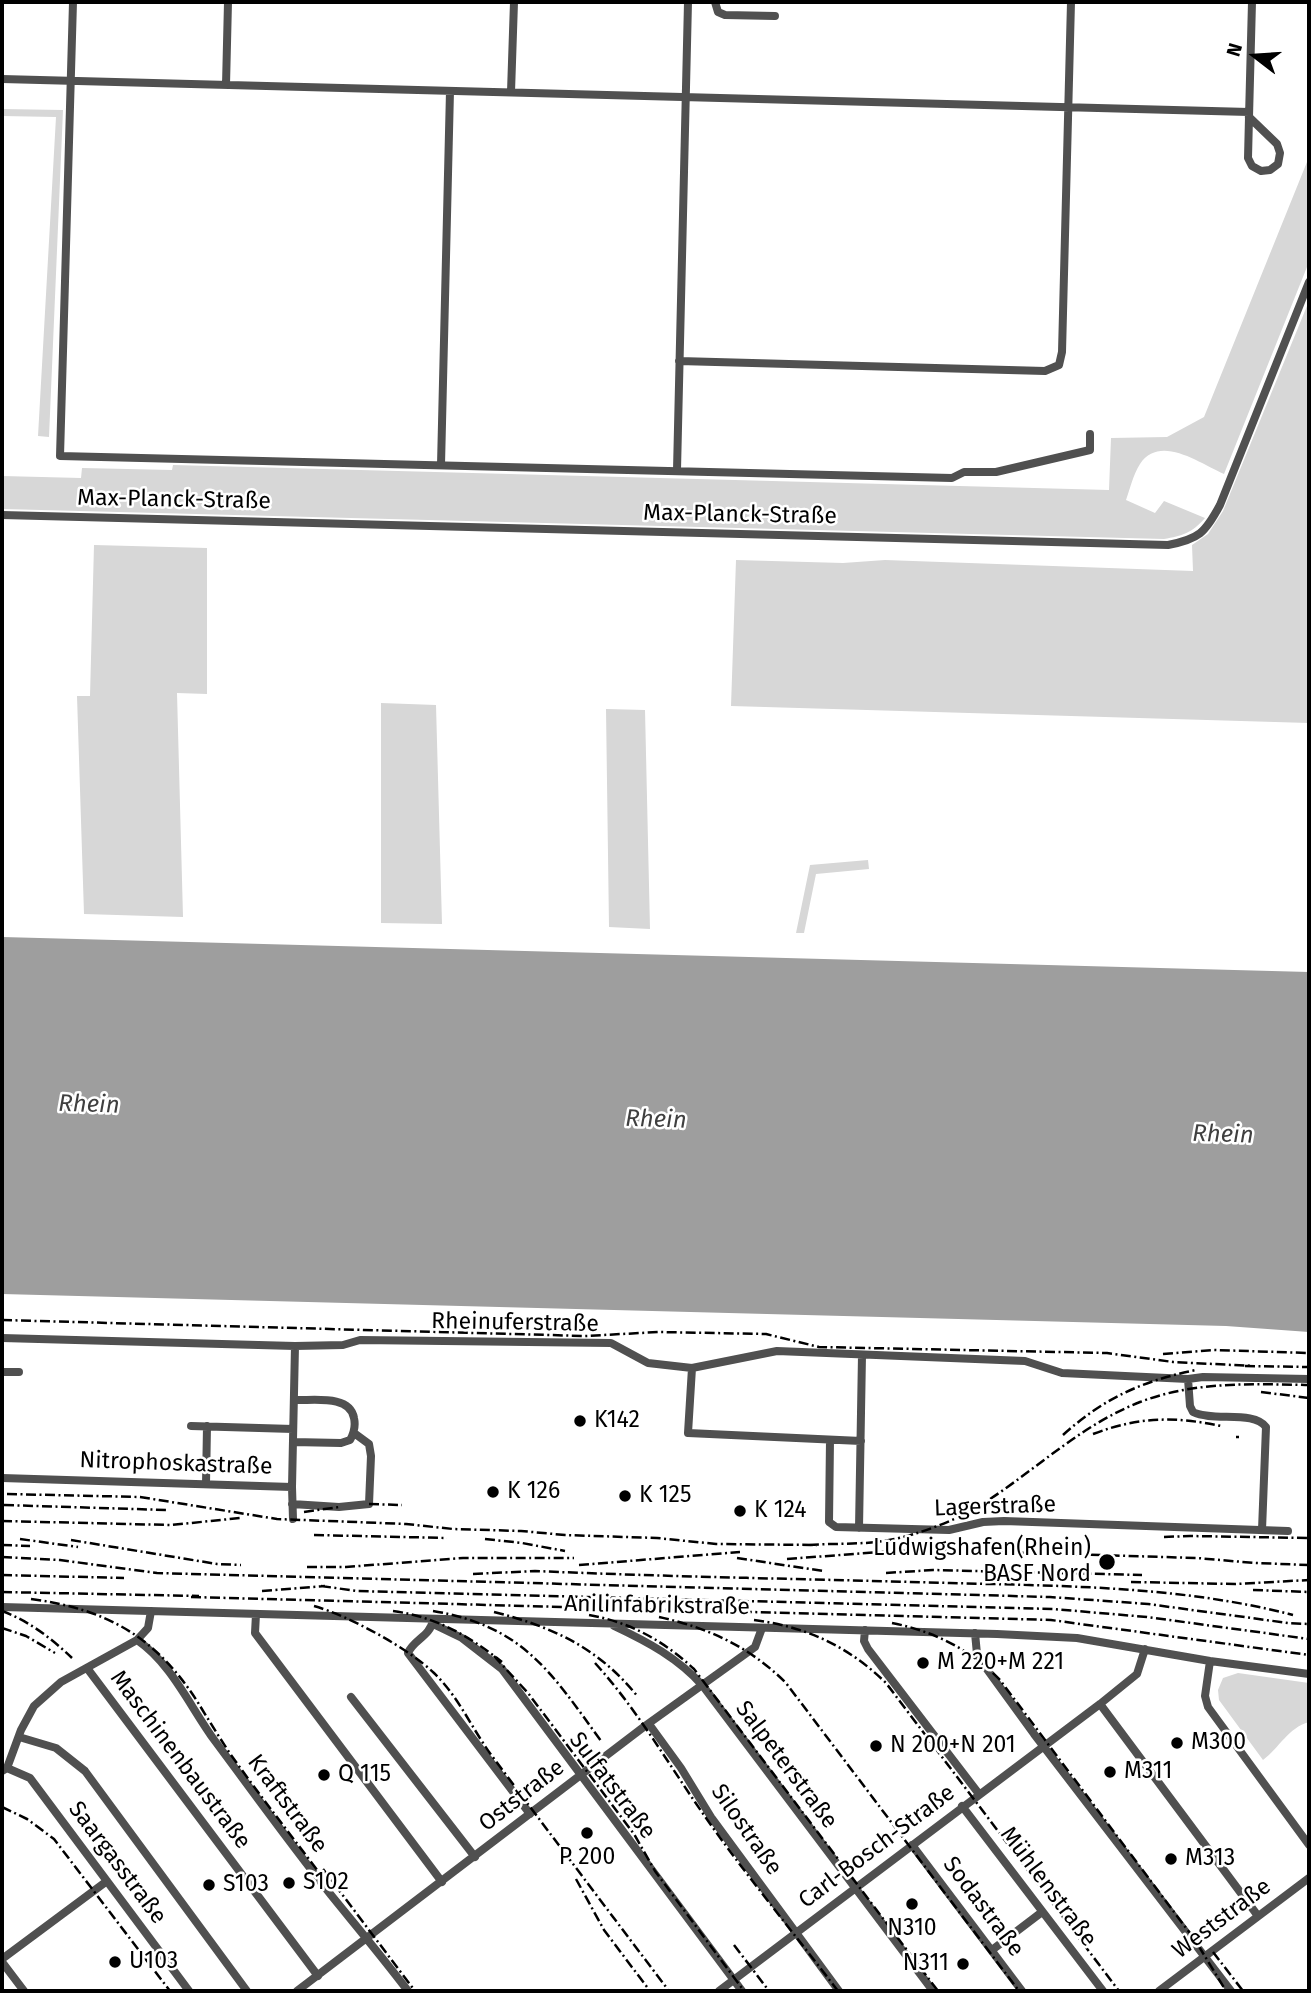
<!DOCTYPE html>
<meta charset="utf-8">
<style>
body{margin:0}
#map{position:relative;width:1311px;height:1993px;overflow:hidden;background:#fff;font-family:"Fira Sans",sans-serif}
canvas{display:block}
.frame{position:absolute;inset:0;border:4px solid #000;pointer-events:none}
.north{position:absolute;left:1220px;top:21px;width:70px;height:70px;-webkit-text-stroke:5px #fff;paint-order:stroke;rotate:287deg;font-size:19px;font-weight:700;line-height:28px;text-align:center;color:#000}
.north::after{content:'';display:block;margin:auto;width:24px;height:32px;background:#000;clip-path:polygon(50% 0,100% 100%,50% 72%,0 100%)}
</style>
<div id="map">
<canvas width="1311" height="1993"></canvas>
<div class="frame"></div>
<div class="north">N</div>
</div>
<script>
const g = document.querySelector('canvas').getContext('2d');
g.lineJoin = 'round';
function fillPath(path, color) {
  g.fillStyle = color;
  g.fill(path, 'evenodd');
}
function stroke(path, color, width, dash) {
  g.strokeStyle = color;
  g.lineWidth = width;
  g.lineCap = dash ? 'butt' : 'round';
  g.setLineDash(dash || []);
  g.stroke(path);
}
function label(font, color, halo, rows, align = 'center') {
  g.font = font + ' "Fira Sans",sans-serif';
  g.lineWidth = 5;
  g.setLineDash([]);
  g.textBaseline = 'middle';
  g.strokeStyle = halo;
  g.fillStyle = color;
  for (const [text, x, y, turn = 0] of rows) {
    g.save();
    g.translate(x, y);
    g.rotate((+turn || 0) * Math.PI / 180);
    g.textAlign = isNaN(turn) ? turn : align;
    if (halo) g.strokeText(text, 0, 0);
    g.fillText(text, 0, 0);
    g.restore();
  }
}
fillPath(new Path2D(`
 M 2,109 L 63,110 L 49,437 L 38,436 L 56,117 L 2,116 Z
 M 1309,157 L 1309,262 L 1224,474 C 1199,463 1160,434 1140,464 C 1133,475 1130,489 1126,500 L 1155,513 L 1164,501 L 1205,518 C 1192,533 1182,536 1164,539 L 2,509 L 2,476 L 81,478 L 82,468 L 172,470 L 173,465 L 1109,490 L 1111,438 L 1167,437 L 1204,417 Z
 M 1309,301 L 1309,723 L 731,706 L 736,560 L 843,563 L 885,560 L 1193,571 L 1192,545 L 1208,534 L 1223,511 Z
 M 94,545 L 207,548 L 207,694 L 177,693 L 183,917 L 84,914 L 77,696 L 90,696 Z
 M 381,703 L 436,705 L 442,924 L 381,923 Z
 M 606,709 L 645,710 L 650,929 L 609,927 Z
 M 868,860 L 869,869 L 816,874 L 804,933 L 796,933 L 810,865 Z
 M 1238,1673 L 1309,1683 L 1309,1722 C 1288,1728 1280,1747 1263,1760 L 1219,1700 L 1218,1690 L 1223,1678 Z`), '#d7d7d7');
fillPath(new Path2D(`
 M 2,937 L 1309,972 L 1309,1332 L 1226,1326 L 2,1294 Z`), '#9e9e9e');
stroke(new Path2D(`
 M 73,2 L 60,456 L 952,478 L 964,472 L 996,472 L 1090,450 L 1090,434
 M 715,2 L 718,12 L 725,15 L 775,16
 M 2,79 L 1249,112
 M 226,85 L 228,2
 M 511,92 L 514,2
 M 1249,117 L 1277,144 L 1280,153 L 1278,164 L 1270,170 L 1261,171 L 1252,166 L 1248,158 L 1249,117 L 1252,2
 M 679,361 L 1045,371 L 1059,365 L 1062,352 L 1071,2
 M 441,465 L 450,91
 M 677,470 L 688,2
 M 2,515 L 1168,545 C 1199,539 1205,533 1220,505 L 1309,282
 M 2,1338 L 295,1346 L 343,1345 L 360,1340 L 611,1343 L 648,1363 L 692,1368 L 777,1351 L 1025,1361 L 1062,1373 L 1188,1379 L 1203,1377 L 1309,1379
 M 692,1368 L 688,1433 L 861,1441
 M 2,1372 L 19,1372
 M 1188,1379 L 1190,1406 L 1193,1412 C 1213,1422 1254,1410 1266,1427 L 1262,1530
 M 191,1426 L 293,1429
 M 830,1440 L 829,1522 L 836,1527 L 949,1530 L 983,1522 L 1004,1521 L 1288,1531
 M 293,1442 L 341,1443 L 350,1440 C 354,1433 356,1427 354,1418 C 350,1394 312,1401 294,1400
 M 2,1478 L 292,1487 L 295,1346
 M 206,1484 L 207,1426
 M 292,1487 L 293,1519
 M 292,1504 L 339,1507 L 369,1504 L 371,1456 L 369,1444 L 354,1433
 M 859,1528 L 862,1355
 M 2,1607 L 997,1634 L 1077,1638 L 1210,1661 L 1309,1674
 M 256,1614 L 255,1633 L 442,1882
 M 433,1620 C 430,1637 414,1639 408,1653 L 530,1814
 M 433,1624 L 462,1638 L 502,1669 L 742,1991
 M 614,1626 C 648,1642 678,1658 703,1686 L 933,1991
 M 865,1630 L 864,1641 L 868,1649 L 979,1794
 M 975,1633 L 977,1654 L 986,1668 L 1034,1734 L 1231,1991
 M 137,1640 C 172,1664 190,1707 215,1741 C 253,1792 291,1845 331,1895 C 357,1927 383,1958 408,1991
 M 1210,1661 L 1205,1696 L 1208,1707 L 1309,1845
 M 87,1668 L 318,1976
 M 351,1697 L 475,1857
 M 1100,1704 L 1258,1916
 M 649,1724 L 681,1768 L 711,1817 L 839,1991
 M 19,1737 L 56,1748 L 85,1771 L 247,1991
 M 7,1768 L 30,1778 L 189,1991
 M 2,1771 L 7,1768 L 21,1730 L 34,1706 L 61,1682 L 137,1640 L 148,1628 L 151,1611
 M 962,1806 L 1103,1991
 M 912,1845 L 1022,1991
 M 992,1950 L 1042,1912
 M 2,1959 L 107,1881
 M 2,1962 L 24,1991
 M 297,1991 L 645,1726 L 755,1647 L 762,1628
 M 719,1991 L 1100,1704 L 1137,1674 L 1145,1649
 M 1159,1991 L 1309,1878`), '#505050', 8);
stroke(new Path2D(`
 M 2,1320 L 585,1336 L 659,1332 L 766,1334 L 819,1347 L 1107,1353 L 1173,1362 L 1253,1366
 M 1163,1354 L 1214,1350 L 1309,1353
 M 1245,1366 L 1309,1367
 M 1261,1392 L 1309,1398
 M 1093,1434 C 1138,1417 1174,1416 1221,1426
 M 1063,1435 C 1104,1398 1142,1381 1196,1370
 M 1236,1437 L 1239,1437
 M 7,1494 L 140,1497 L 277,1519 L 406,1524 L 453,1529 L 521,1531 L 565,1535 L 657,1538 L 716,1544 L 817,1545
 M 369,1504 L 402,1505
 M 4,1505 L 166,1510
 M 304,1512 L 339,1507
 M 2,1521 L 171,1525 L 240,1518
 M 314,1535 L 447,1538
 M 1164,1537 L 1190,1536 L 1309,1538
 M 20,1539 L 78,1547
 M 485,1539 L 522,1543 L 565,1551
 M 71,1540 L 217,1564 L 241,1565
 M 2,1545 L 30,1546
 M 809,1545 C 835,1543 864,1545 889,1540 C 918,1535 960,1519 984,1503 C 1037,1469 1081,1425 1140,1402 C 1195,1381 1252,1384 1309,1385
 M 2,1557 L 60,1560 L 157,1573 L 1050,1597 L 1148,1604 L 1288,1623 L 1309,1624
 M 737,1558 L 823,1571
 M 787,1559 L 893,1551 L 931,1550 L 1197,1558 L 1255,1563 L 1309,1565
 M 579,1565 L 740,1552
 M 307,1567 L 346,1567 L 463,1558 L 574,1558
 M 886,1573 L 933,1570 L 1142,1575
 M 473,1574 L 535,1571 C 673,1577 812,1579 950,1583 C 1063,1586 1182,1586 1293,1615
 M 2,1575 L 124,1578
 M 1131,1582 L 1235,1584 L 1309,1580
 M 321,1586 L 357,1591 L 1053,1609 L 1147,1617 L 1309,1639
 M 1253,1590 L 1309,1592
 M 262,1591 L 325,1586
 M 2,1592 L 199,1596
 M 191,1597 L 1051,1620 L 1309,1655
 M 31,1599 C 106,1609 155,1636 197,1701 C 208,1719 219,1737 231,1755 C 261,1797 293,1838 324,1879
 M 314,1606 C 349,1616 408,1648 434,1673 C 459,1697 472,1729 492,1756 C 551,1835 610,1913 669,1991
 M 2,1611 C 29,1621 51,1638 72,1658
 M 393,1611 C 437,1617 469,1636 502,1662
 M 433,1611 C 523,1626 551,1672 601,1741
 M 494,1612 C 553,1627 599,1648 638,1697
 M 589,1615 C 630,1622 664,1641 694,1669 L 938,1991
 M 659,1617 C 709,1628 750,1647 786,1683 L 1019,1991
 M 754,1620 C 807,1627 848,1646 886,1683 L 1119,1991
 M 892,1623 C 933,1631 970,1649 1000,1680 L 1195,1940 L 1226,1991
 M 2,1628 L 26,1636 L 55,1653
 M 494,1656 L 528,1693 L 634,1834 L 655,1871 L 744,1991
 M 595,1663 C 634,1706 663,1755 695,1802 C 739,1867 790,1928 838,1991
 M 2,1807 L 27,1819 L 54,1839 L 170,1991
 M 323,1869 L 415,1991
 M 576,1879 L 604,1930 L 650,1991
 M 734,1945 L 769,1991
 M 1213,1952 L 1243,1991`), '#000', 2.5, [10, 3.5, 2, 3.5]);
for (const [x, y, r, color] of [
 [580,1421,7,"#000"],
 [493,1492,7,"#000"],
 [625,1496,7,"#000"],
 [740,1511,7,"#000"],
 [1107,1562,9,"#000"],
 [923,1663,7,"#000"],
 [1177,1743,7,"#000"],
 [876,1746,7,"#000"],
 [1110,1772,7,"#000"],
 [324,1775,7,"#000"],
 [587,1833,7,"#000"],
 [1171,1859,7,"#000"],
 [289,1883,7,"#000"],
 [209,1885,7,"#000"],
 [912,1904,7,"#000"],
 [115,1962,7,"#000"],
 [963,1964,7,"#000"]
]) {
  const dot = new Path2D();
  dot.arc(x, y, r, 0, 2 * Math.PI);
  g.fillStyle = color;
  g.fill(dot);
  stroke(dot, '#fff', 2.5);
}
label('23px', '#000', '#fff', [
 ["Max-Planck-Straße",174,500,1],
 ["Max-Planck-Straße",740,515,1],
 ["Rheinuferstraße",515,1323,1],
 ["Nitrophoskastraße",176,1464,2],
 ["Lagerstraße",995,1507,-2],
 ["Anilinfabrikstraße",657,1606,1],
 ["Maschinenbaustraße",180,1760,53],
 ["Salpeterstraße",786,1765,53],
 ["Sulfatstraße",612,1786,53],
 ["Oststraße",522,1796,-38],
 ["Kraftstraße",287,1804,53],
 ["Silostraße",746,1830,55],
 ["Carl-Bosch-Straße",877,1847,-37],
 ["Saargasstraße",117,1863,53],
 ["Mühlenstraße",1048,1887,53],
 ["Sodastraße",983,1907,53],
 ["Weststraße",1222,1919,-37]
]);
label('23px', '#000', '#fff', [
 ["K142",594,1421],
 ["K 126",507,1492],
 ["K 125",639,1496],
 ["K 124",754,1511],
 ["Ludwigshafen(Rhein)",1091,1549,"right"],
 ["BASF Nord",1091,1575,"right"],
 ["M 220+M 221",937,1663],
 ["M300",1191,1743],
 ["N 200+N 201",890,1746],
 ["M311",1124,1772],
 ["Q 115",338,1775],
 ["P 200",587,1858,"center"],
 ["M313",1185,1859],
 ["S102",303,1883],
 ["S103",223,1885],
 ["N310",912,1929,"center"],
 ["U103",129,1962],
 ["N311",949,1964,"right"]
], 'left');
label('italic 24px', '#3f3f3f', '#fff', [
 ["Rhein",89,1105,2],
 ["Rhein",656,1120,2],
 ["Rhein",1223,1135,2]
]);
</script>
